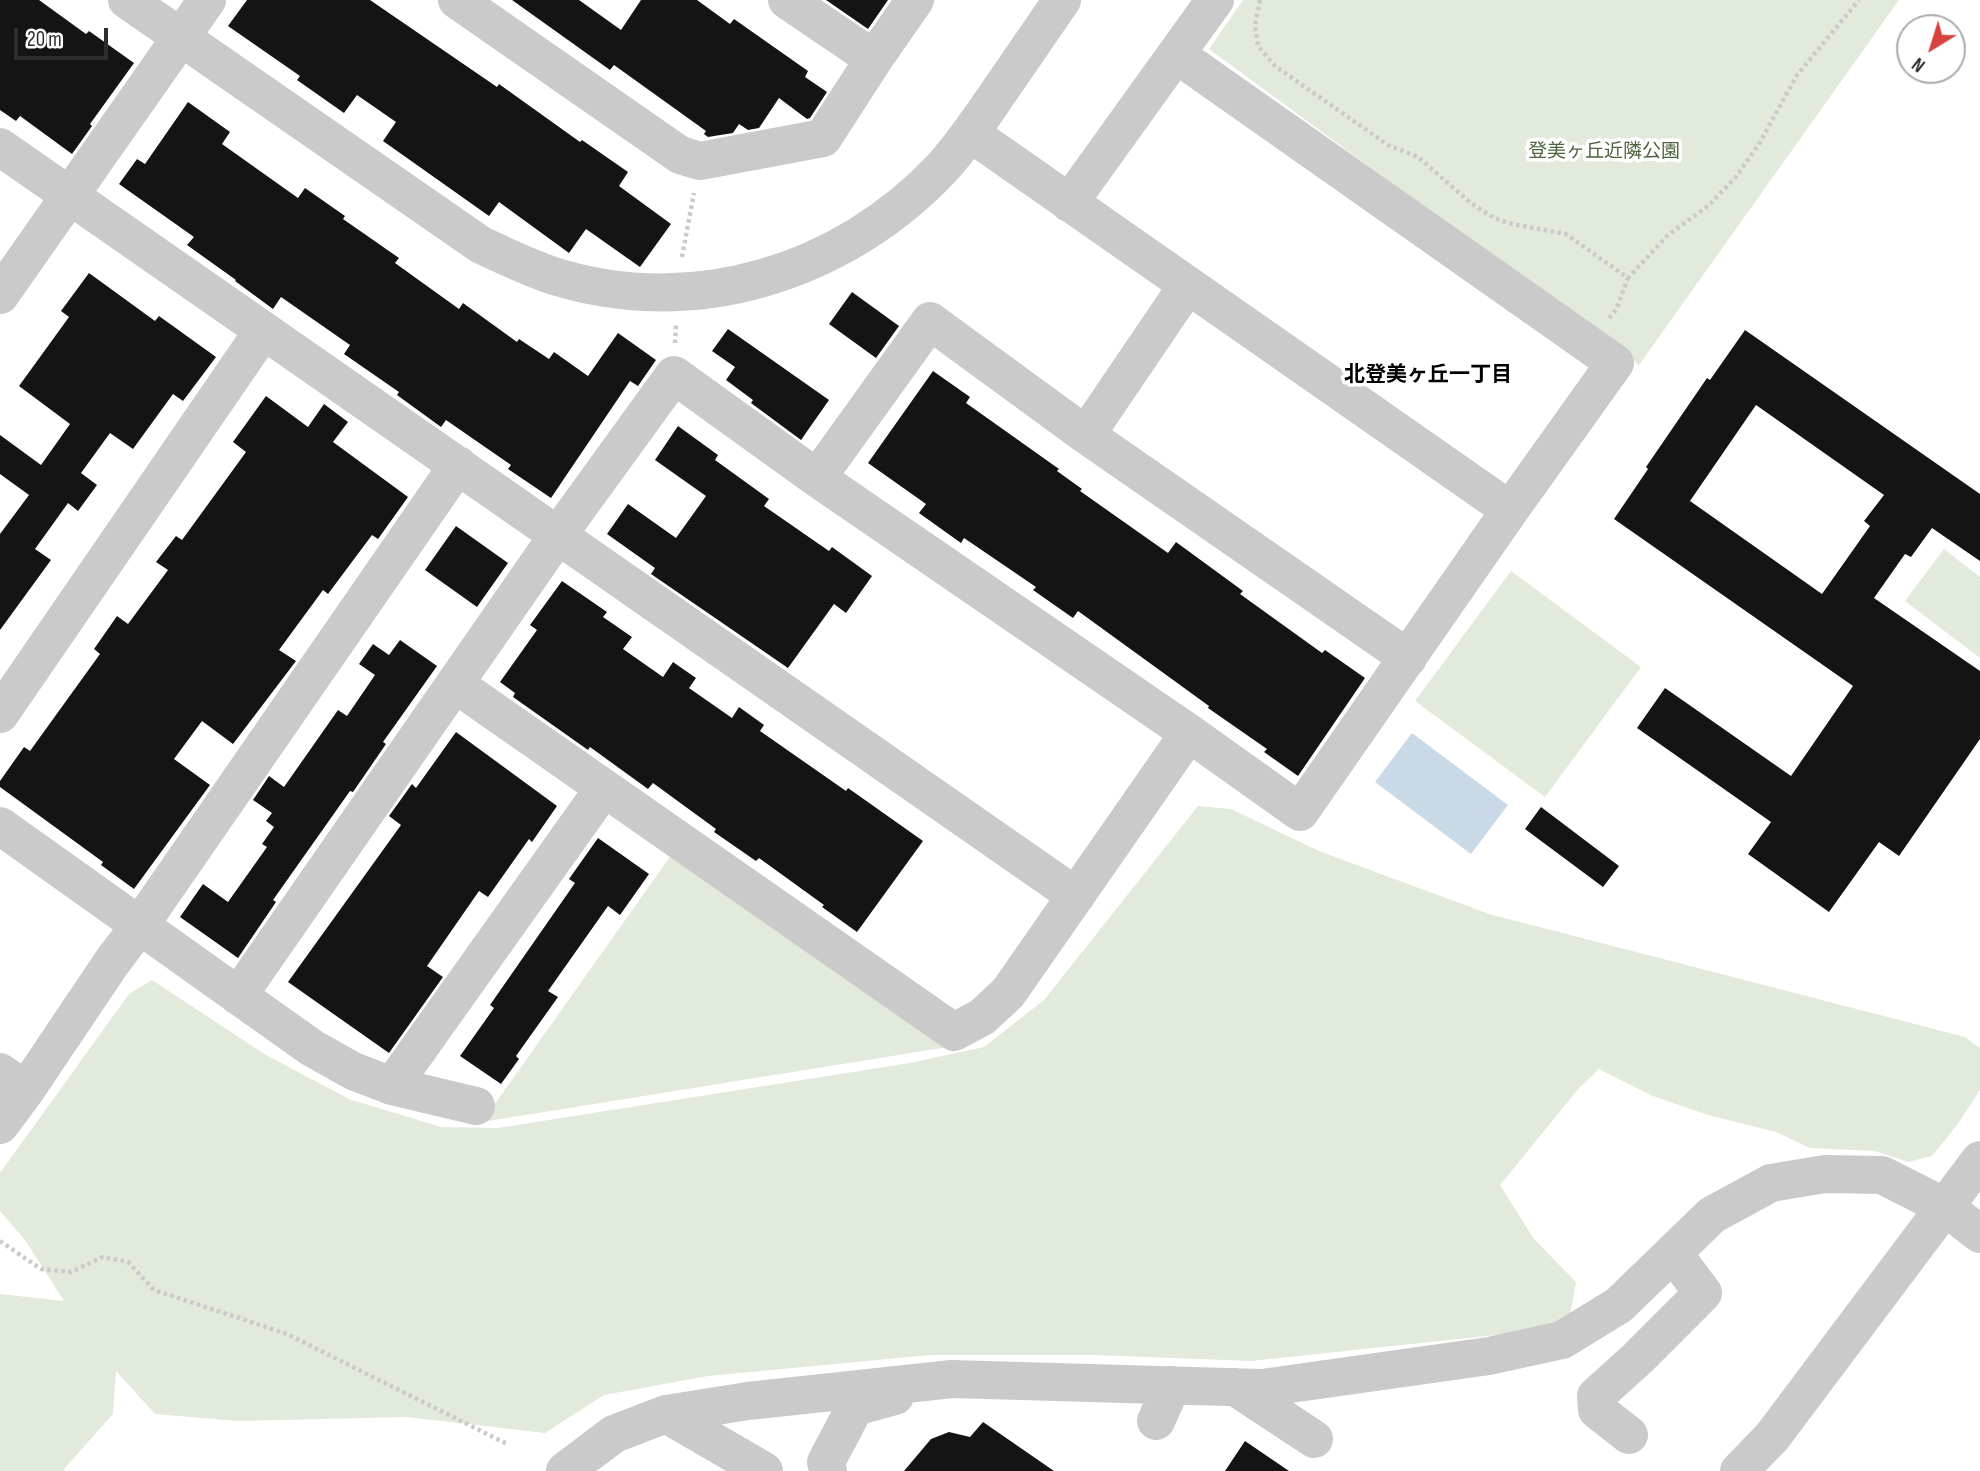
<!DOCTYPE html>
<meta charset="utf-8">
<style>
body{margin:0}
#map{position:relative;width:1980px;height:1471px;overflow:hidden;background:#fff;font-family:"Sofia Sans Condensed",sans-serif}
canvas{display:block}
.north{position:absolute;left:1896px;top:14px;width:70px;height:70px;box-sizing:border-box;background:#fff;border:2px solid #ababab;border-radius:50%;rotate:218deg;font-size:19px;font-weight:700;line-height:28px;text-align:center;color:#2d2d2d}
.north::after{content:'';display:block;margin:auto;width:24px;height:32px;background:#d5423f;clip-path:polygon(50% 0,100% 100%,50% 72%,0 100%)}
.scale{position:absolute;left:14px;top:28px;width:94px;height:32px;box-sizing:border-box;border:4px solid #2d2d2d;border-top:0;padding-left:9px;font-size:21px;line-height:24px;white-space:nowrap;color:#2d2d2d;-webkit-text-stroke:5px #fff;paint-order:stroke}
</style>
<div id="map">
<canvas width="1980" height="1471"></canvas>
<div class="north">N</div>
<div class="scale">20 m</div>
</div>
<script>
const g = document.querySelector('canvas').getContext('2d');
g.lineJoin = 'round';
function fillPath(path, color) {
  g.fillStyle = color;
  g.fill(path, 'evenodd');
}
function stroke(path, color, width, dash) {
  g.strokeStyle = color;
  g.lineWidth = width;
  g.lineCap = dash ? 'butt' : 'round';
  g.setLineDash(dash || []);
  g.stroke(path);
}
function label(font, color, halo, rows, align = 'center') {
  g.font = font + ' "Sofia Sans Condensed","Noto Sans JP",sans-serif';
  g.lineWidth = 7;
  g.setLineDash([]);
  g.textBaseline = 'middle';
  g.strokeStyle = halo;
  g.fillStyle = color;
  for (const [text, x, y, turn = 0] of rows) {
    g.save();
    g.translate(x, y);
    g.rotate((+turn || 0) * Math.PI / 180);
    g.textAlign = isNaN(turn) ? turn : align;
    if (halo) g.strokeText(text, 0, 0);
    g.fillText(text, 0, 0);
    g.restore();
  }
}
fillPath(new Path2D(`
 M 1243,0 L 1899,0 L 1639,365 L 1209,49 Z
 M 1944,549 L 1980,577 L 1980,658 L 1905,601 Z
 M 1511,571 L 1641,667 L 1545,797 L 1415,701 Z
 M 1198,806 L 1231,809 L 1319,851 L 1489,914 L 1965,1037 L 1980,1048 L 1980,1090 L 1957,1125 L 1932,1156 L 1908,1162 L 1875,1151 L 1810,1148 L 1776,1132 L 1708,1115 L 1653,1096 L 1599,1069 L 1580,1087 L 1500,1185 L 1534,1239 L 1576,1282 L 1569,1321 L 1515,1333 L 1251,1361 L 1096,1355 L 930,1355 L 708,1376 L 604,1395 L 545,1433 L 407,1417 L 238,1421 L 155,1414 L 116,1371 L 113,1414 L 64,1469 L 65,1471 L 0,1471 L 0,1294 L 64,1301 L 25,1240 L 0,1211 L 0,1173 L 129,994 L 152,980 L 266,1055 L 349,1099 L 441,1127 L 498,1128 L 910,1063 L 984,1047 L 1044,1000 Z
 M 672,854 L 948,1047 L 482,1122 Z`), '#e2eadc');
fillPath(new Path2D(`
 M 1412,733 L 1508,805 L 1471,854 L 1375,782 Z`), '#cad9e8');
fillPath(new Path2D(`
 M 0,0 L 39,0 L 86,34 L 89,31 L 134,63 L 90,124 L 92,126 L 72,154 L 20,116 L 16,121 L 0,110 Z
 M 247,0 L 370,0 L 497,87 L 499,84 L 580,142 L 582,140 L 628,172 L 619,186 L 671,224 L 640,267 L 586,229 L 569,253 L 499,202 L 489,216 L 383,141 L 396,122 L 357,95 L 344,113 L 297,80 L 300,76 L 228,26 Z
 M 512,0 L 579,0 L 621,30 L 641,0 L 697,0 L 730,24 L 734,19 L 808,71 L 805,77 L 827,92 L 810,118 L 807,119 L 779,98 L 759,128 L 748,130 L 739,124 L 733,133 L 708,137 L 704,134 L 706,131 L 614,65 L 610,70 Z
 M 826,0 L 888,0 L 868,29 Z
 M 188,102 L 230,132 L 222,144 L 298,198 L 305,188 L 345,216 L 343,219 L 399,258 L 395,263 L 459,309 L 463,303 L 517,342 L 519,339 L 549,359 L 554,352 L 588,376 L 618,333 L 656,360 L 638,386 L 630,381 L 551,498 L 508,469 L 511,465 L 446,420 L 441,427 L 397,395 L 399,392 L 344,354 L 350,345 L 281,297 L 273,309 L 235,281 L 236,280 L 187,245 L 194,237 L 119,184 L 137,159 L 145,164 Z
 M 89,273 L 155,321 L 159,316 L 216,357 L 183,401 L 173,394 L 133,449 L 110,433 L 81,473 L 97,485 L 78,511 L 68,503 L 35,549 L 51,560 L 0,630 L 0,534 L 29,495 L 0,474 L 0,435 L 41,465 L 70,424 L 19,386 L 69,317 L 61,311 Z
 M 852,292 L 899,326 L 876,358 L 829,324 Z
 M 728,329 L 829,400 L 801,440 L 751,403 L 753,400 L 726,380 L 735,367 L 712,351 Z
 M 1745,330 L 1980,494 L 1980,561 L 1932,528 L 1911,557 L 1905,554 L 1874,598 L 1980,671 L 1980,739 L 1899,856 L 1879,842 L 1829,912 L 1748,854 L 1771,822 L 1637,728 L 1665,688 L 1791,776 L 1853,686 L 1614,519 L 1648,469 L 1646,467 L 1707,378 L 1710,380 ZM 1756,405 L 1884,495 L 1864,521 L 1870,526 L 1822,594 L 1690,501 Z
 M 933,371 L 970,397 L 966,403 L 1059,469 L 1057,471 L 1082,489 L 1080,491 L 1168,553 L 1176,542 L 1243,591 L 1240,594 L 1322,653 L 1325,650 L 1365,678 L 1298,776 L 1264,752 L 1267,749 L 1208,708 L 1209,706 L 1078,611 L 1073,618 L 1033,590 L 1036,587 L 964,538 L 961,543 L 919,513 L 926,504 L 868,463 Z
 M 266,396 L 308,427 L 324,404 L 348,422 L 333,442 L 408,497 L 378,539 L 372,535 L 328,594 L 323,590 L 279,650 L 296,661 L 233,744 L 202,721 L 174,759 L 210,785 L 134,889 L 101,865 L 103,862 L 0,787 L 0,781 L 24,747 L 30,751 L 100,654 L 94,649 L 117,616 L 128,624 L 168,570 L 156,562 L 176,536 L 182,540 L 246,452 L 233,442 Z
 M 678,426 L 718,455 L 715,460 L 769,499 L 764,506 L 829,551 L 832,547 L 872,576 L 846,613 L 834,604 L 788,668 L 651,574 L 655,568 L 607,534 L 628,504 L 676,538 L 706,496 L 655,460 Z
 M 456,526 L 508,563 L 477,607 L 425,570 Z
 M 562,581 L 607,612 L 603,617 L 632,637 L 623,649 L 663,677 L 673,662 L 696,678 L 689,688 L 732,718 L 739,707 L 764,725 L 760,731 L 846,791 L 848,788 L 923,841 L 857,932 L 822,907 L 824,905 L 759,858 L 756,861 L 714,832 L 716,829 L 653,783 L 648,789 L 590,747 L 588,750 L 513,697 L 515,693 L 500,682 L 537,630 L 530,625 Z
 M 400,640 L 437,666 L 383,742 L 386,744 L 353,792 L 350,791 L 273,900 L 276,902 L 238,958 L 180,917 L 203,884 L 228,902 L 267,847 L 262,844 L 274,827 L 266,821 L 272,813 L 253,800 L 269,776 L 284,787 L 338,710 L 347,716 L 375,675 L 359,664 L 373,644 L 389,655 Z
 M 456,732 L 557,806 L 532,842 L 529,839 L 488,897 L 479,891 L 427,966 L 443,977 L 389,1053 L 288,982 L 401,825 L 389,816 L 412,784 L 416,788 Z
 M 1541,807 L 1619,866 L 1603,887 L 1525,829 Z
 M 598,838 L 649,874 L 620,915 L 608,906 L 548,991 L 558,997 L 516,1056 L 519,1059 L 501,1084 L 460,1056 L 494,1008 L 490,1005 L 575,883 L 569,879 Z
 M 983,1422 L 1054,1471 L 904,1471 L 931,1439 L 949,1432 L 970,1437 Z
 M 1245,1441 L 1289,1471 L 1225,1471 Z`), '#141414');
stroke(new Path2D(`
 M 1260,0 L 1255,25 L 1258,46 L 1275,66 L 1388,145 L 1418,157 L 1472,204 L 1494,218 L 1512,224 L 1566,234 L 1628,278 L 1667,236 L 1709,205 L 1735,178 L 1759,144 L 1797,75 L 1859,0
 M 682,257 L 694,193
 M 1609,318 L 1616,310 L 1628,278
 M 675,343 L 676,324
 M 0,1241 L 41,1269 L 71,1272 L 103,1257 L 128,1262 L 154,1290 L 287,1334 L 509,1445`), '#cacaca', 4.5, [3.5, 3.5]);
stroke(new Path2D(`
 M 127,0 L 481,245 C 505,256 529,268 554,276 C 694,320 843,273 942,168 C 962,146 979,121 996,96 C 1018,64 1040,32 1062,0
 M 457,0 L 680,155 L 700,161 L 823,138 L 874,59 L 915,0
 M 787,0 L 874,59
 M 970,133 L 1510,510
 M 0,147 L 1076,896
 M 1069,203 L 1215,0
 M 0,295 L 207,0
 M 1086,435 L 1187,286
 M 817,478 L 930,321 L 1086,435 L 1408,658
 M 455,684 L 954,1032 L 982,1017 L 1008,993 L 1189,733
 M 0,714 L 263,331
 M 0,826 L 312,1048 L 353,1071 L 392,1086 L 604,788
 M 238,996 L 558,535 L 674,375 L 817,478 L 1189,733 L 1300,812 L 1510,510 L 1615,363 L 1177,55
 M 0,1072 L 26,1090 L 112,962 L 140,925 L 458,465
 M 392,1086 L 476,1106
 M 0,1125 L 26,1090
 M 1235,1387 L 1314,1439
 M 666,1414 L 764,1471
 M 1156,1421 L 1172,1385
 M 1629,1435 L 1597,1410 L 1596,1396 L 1638,1358 L 1703,1293 L 1673,1253
 M 565,1471 L 614,1434 L 666,1414 L 748,1401 L 952,1379 L 1262,1388 L 1489,1356 L 1562,1340 L 1619,1305 L 1712,1215 L 1771,1183 L 1825,1174 L 1882,1175 L 1945,1207 L 1980,1234
 M 828,1471 L 826,1462 L 855,1407 L 895,1396
 M 1739,1471 L 1772,1437 L 1980,1160`), '#cacaca', 38);
label('19px', '#4d653f', '#fff', [
 ["登美ヶ丘近隣公園",1604,152]
]);
label('bold 21px', '#000', '#fff', [
 ["北登美ヶ丘一丁目",1428,376]
]);
</script>
